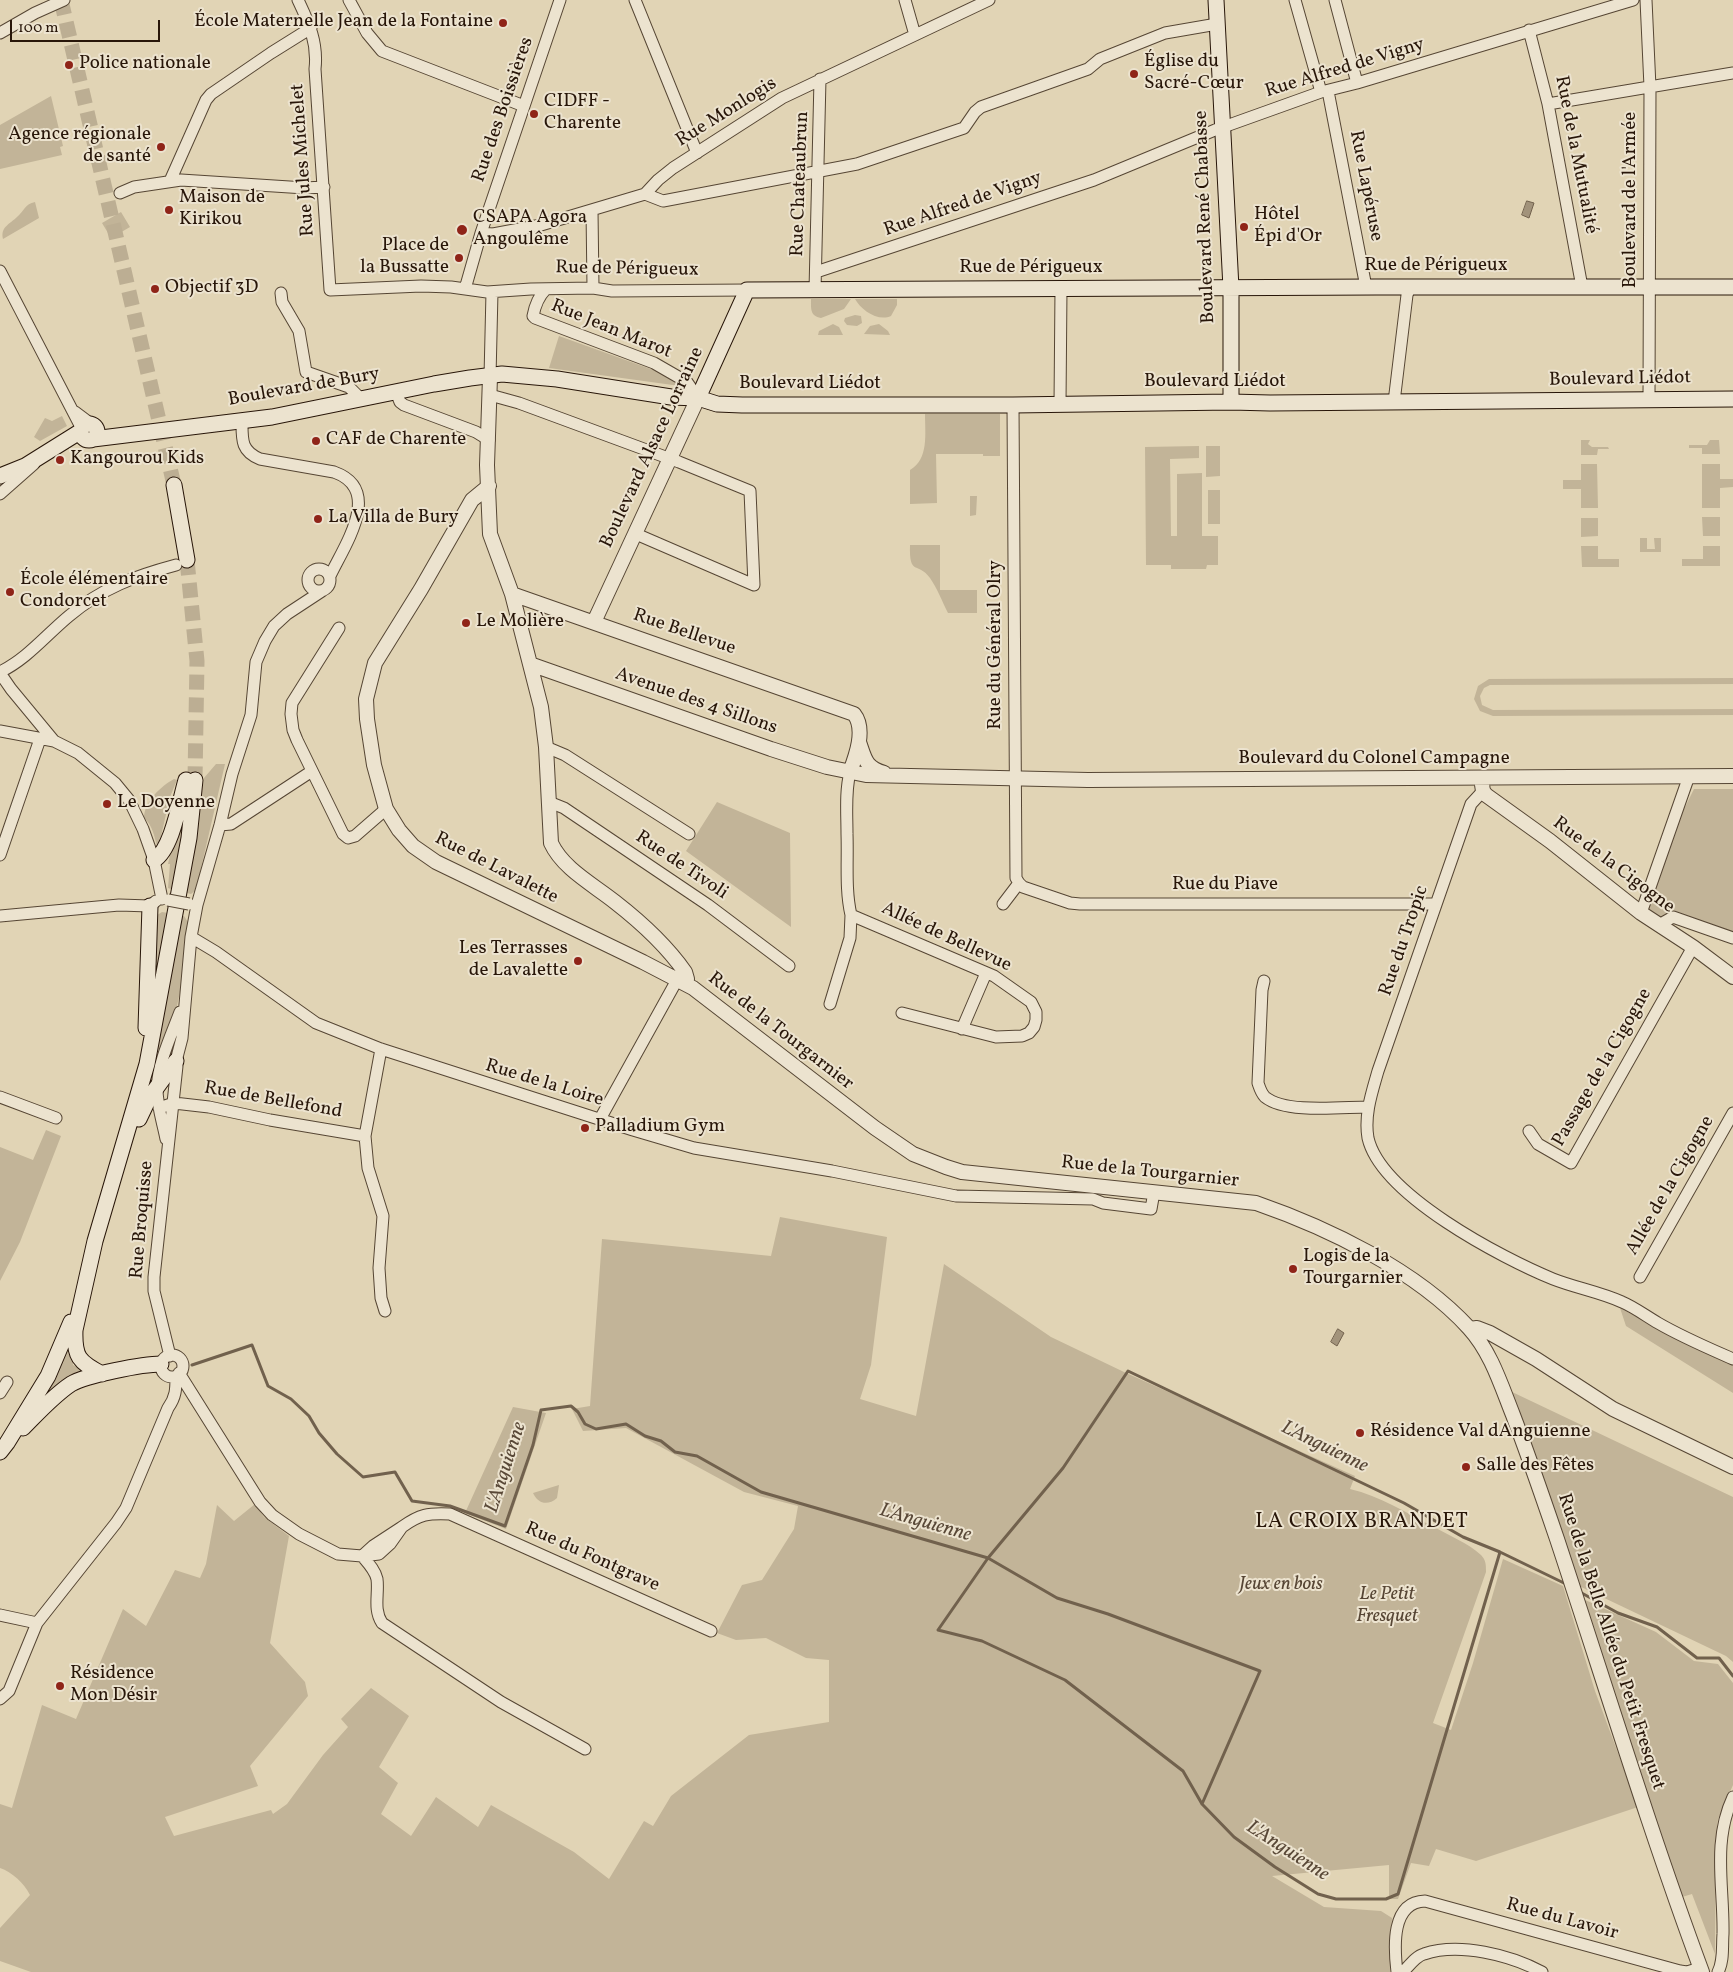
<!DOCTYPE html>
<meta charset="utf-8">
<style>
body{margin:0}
#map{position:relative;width:1733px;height:1972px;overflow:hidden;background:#e1d4b5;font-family:Vollkorn,serif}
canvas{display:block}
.scale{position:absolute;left:10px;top:20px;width:150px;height:22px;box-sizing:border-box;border:2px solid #281609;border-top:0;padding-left:6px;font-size:15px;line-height:18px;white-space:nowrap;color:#281609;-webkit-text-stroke:4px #ece3cf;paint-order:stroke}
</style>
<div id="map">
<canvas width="1733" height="1972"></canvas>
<div class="scale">100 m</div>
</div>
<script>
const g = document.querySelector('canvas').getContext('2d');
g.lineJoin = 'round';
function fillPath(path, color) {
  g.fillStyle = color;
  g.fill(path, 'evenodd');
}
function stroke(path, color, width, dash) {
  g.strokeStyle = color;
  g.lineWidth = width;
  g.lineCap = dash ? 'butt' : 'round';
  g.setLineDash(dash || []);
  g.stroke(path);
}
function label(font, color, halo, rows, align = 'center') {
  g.font = font + ' Vollkorn,serif';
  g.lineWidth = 4;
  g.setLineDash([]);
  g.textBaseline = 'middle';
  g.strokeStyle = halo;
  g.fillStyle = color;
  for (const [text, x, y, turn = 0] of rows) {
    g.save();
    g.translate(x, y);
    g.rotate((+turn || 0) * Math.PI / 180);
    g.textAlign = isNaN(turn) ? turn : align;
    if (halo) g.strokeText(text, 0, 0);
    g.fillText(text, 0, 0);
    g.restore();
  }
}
fillPath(new Path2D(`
 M 51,96 L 63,146 L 60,147 L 62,155 L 0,169 L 0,125 Z
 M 35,202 L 39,218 L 3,239 C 0,227 10,224 17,217 C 24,211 25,204 35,202 Z
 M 121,212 L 130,227 L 111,238 L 102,223 Z
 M 811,299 L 851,299 L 844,309 L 821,318 C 810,316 811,309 811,299 Z
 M 855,299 L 897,299 L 897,305 L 891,316 C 878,322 861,310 855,299 Z
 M 855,315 L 861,316 L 862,323 L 857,326 L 847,325 L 844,321 L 845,318 Z
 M 833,324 L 839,327 L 843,335 L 818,335 L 819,331 Z
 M 879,324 L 888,331 L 890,335 L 864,334 L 870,326 Z
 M 559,336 L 659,372 L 680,386 L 549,368 Z
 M 925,414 L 1000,414 L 1000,456 L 983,456 L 983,454 L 936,454 L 937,503 L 910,504 L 910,470 C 929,459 925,434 925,414 Z
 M 62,416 L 67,426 L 40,441 L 34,437 L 45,418 L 52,421 Z
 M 1581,440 L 1590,440 L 1588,444 L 1592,447 L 1608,447 L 1609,449 L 1598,449 L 1597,455 L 1581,455 Z
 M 1710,440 L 1719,440 L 1720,454 L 1702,454 L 1702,448 L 1689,448 L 1689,445 L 1707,445 Z
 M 1199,446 L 1199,458 L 1170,459 L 1171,536 L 1177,536 L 1177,474 L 1202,473 L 1202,536 L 1218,536 L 1218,565 L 1207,565 L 1206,569 L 1171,569 L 1171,565 L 1146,565 L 1145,447 Z
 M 1206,446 L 1220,446 L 1220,476 L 1206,477 Z
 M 1581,464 L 1597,464 L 1598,508 L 1581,508 L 1581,489 L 1563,489 L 1563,480 L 1581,480 Z
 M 1702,464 L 1720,464 L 1720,479 L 1733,479 L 1733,487 L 1720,488 L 1720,508 L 1702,508 Z
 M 1208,490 L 1220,490 L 1220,524 L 1208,524 Z
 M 970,496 L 977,496 L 976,515 L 970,516 Z
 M 1702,517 L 1720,517 L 1720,536 L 1703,536 Z
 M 1581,518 L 1598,518 L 1598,536 L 1581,537 Z
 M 1640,538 L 1647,538 L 1647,549 L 1655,549 L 1654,538 L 1661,538 L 1661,552 L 1640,552 Z
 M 910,545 L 940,545 L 940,590 L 977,590 L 977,613 L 948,613 C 942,601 937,588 930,578 C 918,561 909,577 910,545 Z
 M 1581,546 L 1598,546 L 1598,559 L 1619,559 L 1619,567 L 1582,567 Z
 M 1703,546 L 1720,546 L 1720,566 L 1682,566 L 1682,559 L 1703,559 Z
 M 1733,678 L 1733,684 L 1490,685 L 1484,688 L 1480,696 L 1482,705 L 1493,710 L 1733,709 L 1733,715 L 1493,716 L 1480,711 L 1474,699 L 1478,686 L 1489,679 Z
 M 216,764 L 225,764 L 196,890 L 191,894 L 187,893 L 204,778 Z
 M 174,779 L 177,780 L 170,797 L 159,845 L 157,846 C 154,836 153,826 144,818 C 144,802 161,786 174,779 Z
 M 1694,789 L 1733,789 L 1733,934 L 1659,920 L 1647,911 L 1664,849 Z
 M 186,800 L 174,890 L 168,888 L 170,864 L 168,864 L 176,827 Z
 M 717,802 L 790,833 L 791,927 L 686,851 Z
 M 162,912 L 168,913 L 151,1013 L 154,917 Z
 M 181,916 L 184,916 L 188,922 L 181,987 L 174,1020 L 159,1051 L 158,1049 Z
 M 46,1130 L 61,1136 L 20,1242 L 0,1281 L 0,1147 L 33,1160 Z
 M 780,1217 L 887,1237 L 871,1365 L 860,1399 L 916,1416 L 944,1264 L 1051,1337 L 1124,1372 L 1355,1476 L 1350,1489 C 1380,1496 1407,1513 1434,1527 C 1450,1536 1468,1543 1481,1555 C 1486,1560 1486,1565 1486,1572 L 1433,1723 L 1451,1730 L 1473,1663 L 1503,1559 L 1563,1586 L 1595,1691 L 1638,1807 L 1476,1861 L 1436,1849 L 1429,1866 L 1411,1863 L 1398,1899 L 1389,1899 L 1389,1865 L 1272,1876 L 1324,1907 L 1381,1911 L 1392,1918 L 1390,1972 L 31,1972 L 0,1961 L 0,1928 L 30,1895 C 24,1883 12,1872 0,1868 L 0,1804 L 12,1808 L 42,1705 L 76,1719 L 123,1609 L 146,1626 L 175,1570 L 200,1578 L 206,1564 L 217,1505 L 234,1521 L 255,1504 L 264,1517 L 289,1536 L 270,1643 L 305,1682 L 308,1696 L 250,1766 L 258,1786 L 165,1817 L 174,1836 L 271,1810 L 273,1814 L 287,1804 L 323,1755 L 348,1727 L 341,1719 L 371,1688 L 409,1716 L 379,1767 L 398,1783 L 381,1814 L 411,1836 L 436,1797 L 478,1827 L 491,1805 L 574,1852 L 609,1879 L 644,1821 L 653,1826 L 671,1796 L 749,1735 L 829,1722 L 829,1660 L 806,1658 L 766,1638 L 736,1640 L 717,1633 L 742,1585 L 762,1580 L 794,1529 L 798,1506 L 744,1492 L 626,1428 L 583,1431 L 572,1409 L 590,1406 L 602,1239 L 771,1256 Z
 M 1620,1308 L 1673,1336 L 1733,1363 L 1733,1393 L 1626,1326 Z
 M 70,1343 L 73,1365 L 87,1371 L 40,1402 L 57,1374 Z
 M 1510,1391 L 1733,1497 L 1733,1662 L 1726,1656 L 1575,1584 L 1556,1515 Z
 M 513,1407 L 546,1413 L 506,1529 L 465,1513 Z
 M 559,1485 L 557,1498 C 548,1506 538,1504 533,1493 Z
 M 1583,1599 L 1656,1632 L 1694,1661 L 1718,1664 L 1733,1683 L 1733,1785 L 1718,1819 L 1716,1836 L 1715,1954 L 1692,1894 L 1682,1897 Z`), '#c2b498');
const water = new Path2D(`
 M 1527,201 L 1534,203 L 1529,218 L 1522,215 Z
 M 1338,1329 L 1344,1333 L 1337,1346 L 1331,1342 Z`);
fillPath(water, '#a2937b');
stroke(water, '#71614d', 1);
stroke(new Path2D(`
 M 192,1365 L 252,1345 L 268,1386 L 291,1399 L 309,1416 L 319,1433 L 337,1454 L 363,1477 L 395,1472 L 412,1501 L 450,1506 L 505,1526 L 533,1445 L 541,1410 L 571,1406 L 578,1412 L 585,1424 L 596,1429 L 626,1424 L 645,1436 L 661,1441 L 675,1452 L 697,1456 L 761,1492 L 988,1558 L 1063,1468 L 1128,1371 L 1404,1503 L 1463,1537 L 1500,1552 L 1566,1584
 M 1578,1591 L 1618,1613 L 1657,1627 L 1697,1658 L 1719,1658 L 1733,1676
 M 1202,1804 L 1260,1671 L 1108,1614 L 1057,1598 L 988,1558 L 938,1630 L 982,1641 L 1065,1680 L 1183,1771 L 1202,1804 L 1234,1837 L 1275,1867 L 1318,1894 L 1336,1899 L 1386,1899 L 1398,1894 L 1500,1552`), '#71614d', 3);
stroke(new Path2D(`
 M 61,0 L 174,485
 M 187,560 L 197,661 L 195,780`), '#bcae93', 15, [15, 8]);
const minor = new Path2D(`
 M 298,0 C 309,23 318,43 315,69 L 330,290 L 421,286 L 451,287 L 487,292 L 531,289 L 593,288 L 612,291 L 747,290
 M 349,0 L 367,33 L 382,51 L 524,106
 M 635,0 L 697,153
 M 905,0 L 915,35
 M 1295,0 L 1321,92
 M 1335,0 L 1357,83
 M 1646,0 L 1650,87 L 1649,400
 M 1529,30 L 1548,104 L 1582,287
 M 0,33 L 35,13 L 64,0
 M 1328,91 L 1366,287
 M 1548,104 L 1733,73
 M 170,181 L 206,100 L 211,94 L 271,53 L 311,28
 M 120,193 L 134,187 L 181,180 L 305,188 L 324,187
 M 645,194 L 663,201 L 857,164 L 964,128 L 975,112 L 981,107 L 1088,69 L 1100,59 L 1165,33 L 1217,24
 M 592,210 L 593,288
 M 481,233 L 493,234 L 541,225 L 645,194 L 658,180 L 673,168 L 782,98 L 989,0
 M 0,271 L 82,429
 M 816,272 L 1094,180 L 1215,130 L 1321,92 L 1357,83 L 1633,0
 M 465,289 L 481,233 L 560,0
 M 546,289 C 538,297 535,305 533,316 L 535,318 L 654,363 L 687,382 L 698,398
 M 815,290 L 820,79
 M 281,293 L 282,302 L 299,331 L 306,372 L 349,387 L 360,398
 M 490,377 L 492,292
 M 396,392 L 400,402 L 404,405 L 476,432 L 489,440
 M 490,395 L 519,403 L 679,462 L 750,491 L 754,585 L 636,534
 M 1394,402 L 1407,295 L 1410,287
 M 1060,404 L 1061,289
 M 1013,405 L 1016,878 L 1019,883
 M 75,412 L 91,424
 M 242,421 C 242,440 241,451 260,459 L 334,472 C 384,490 344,546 330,576
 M 0,494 L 34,464
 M308 580a11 11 0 1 1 22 0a11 11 0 1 1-22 0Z
 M 339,628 L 292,703 L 291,714 L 293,730 L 297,740 L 343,834 L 348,838 L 355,836 L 386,809
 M 0,672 C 27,659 46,635 69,616 C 102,588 135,576 176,565
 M 0,673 L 11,689 L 54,741
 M 0,731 L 54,741 L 78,753 L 115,783 L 129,800 L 143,829 L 154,860 L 162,899
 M 546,747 L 565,755 L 689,834
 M 850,772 C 845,792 847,813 847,834 C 848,861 845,889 851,915 L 994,976 L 1031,1002 L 1036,1012 L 1036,1020 L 1034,1027 L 1029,1033 L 1022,1036 L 996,1037 L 902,1013
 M 1483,791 L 1471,804 L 1378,1071 C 1372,1092 1364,1115 1368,1138 C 1381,1195 1502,1258 1553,1279 C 1576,1288 1600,1292 1622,1302 C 1634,1307 1646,1316 1658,1323 C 1682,1337 1708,1348 1733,1359
 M 549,802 L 564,808 L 708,905 L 789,966
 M 220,825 L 231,824 L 312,771
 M 0,855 L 40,739
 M 1019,883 L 1023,887 L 1070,903 L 1080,904 L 1436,904
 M 1003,904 L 1019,883
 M 1641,913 L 1689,776
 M 0,916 L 119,905 L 150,906 L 156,901
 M 1659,925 L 1673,917 L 1733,938
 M 191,937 L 216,952 L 316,1023 L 381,1049 L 633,1130 L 694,1148 L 832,1171 L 956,1196 L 1093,1199 L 1103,1203 L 1151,1209 L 1154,1192
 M 1264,981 L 1262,990 L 1258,1083 C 1260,1089 1261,1093 1265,1097 C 1286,1114 1342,1107 1368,1107
 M 830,1004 L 850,938 L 851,915
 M 962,1029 L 986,973
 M 381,1049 L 365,1136 L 368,1168 L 383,1216 L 379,1268 L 381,1298 L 385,1311
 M 0,1097 L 56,1118
 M 159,1108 L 174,1103 L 209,1107 L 270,1120 L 365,1136
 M 600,1119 L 677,980
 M 1529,1131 L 1538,1144 L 1571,1163 L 1693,947
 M 166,1139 C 163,1123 157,1106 157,1089 C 158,1063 171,1036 180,1012
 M 1640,1277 L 1733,1113
 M161 1366a11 11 0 1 1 22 0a11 11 0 1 1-22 0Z
 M 170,1356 L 154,1291 L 154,1277 L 177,1066 L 176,1061 L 182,1038 L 191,937 L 197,905 L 220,825 L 232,774 L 251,715 L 256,662 L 265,641 L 274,626 L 287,614 L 322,591
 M 179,1373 L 260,1502 L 272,1515 L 299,1534 L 338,1554 L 362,1556 L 379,1554 L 390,1544 L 402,1527 L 373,1546 L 362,1556
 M 0,1393 L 7,1382
 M 402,1527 C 420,1514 428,1513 450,1514 L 711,1631
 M 362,1556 C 368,1563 375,1570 377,1579 C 379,1594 373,1609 382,1623 L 501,1702 L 585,1749
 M 0,1615 L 37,1623
 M 0,1699 L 9,1691 L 37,1623 L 116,1523 L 126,1508 L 168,1408 C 176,1397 176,1389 176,1376
 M 1397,1972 C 1394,1947 1391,1902 1425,1901 L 1680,1971 L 1687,1972 L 1700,1968
 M 1403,1972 C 1409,1966 1416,1956 1424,1954 C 1459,1942 1510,1955 1542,1972
 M 1718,1972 C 1724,1961 1722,1946 1723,1934 C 1724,1887 1712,1842 1733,1797`);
const tertiary = new Path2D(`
 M 490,377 L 487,465 L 490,534 L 512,594 L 541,707 L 546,747 L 551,843 C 563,869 594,885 615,902 C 642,923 666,945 685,972 L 687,979 L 686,984
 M 489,486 L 472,500 L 421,589 L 375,663 L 366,699 L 367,719 L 374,765 L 386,809 L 399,830 L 413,846 L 436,862 L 643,962 L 693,988 L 875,1128 L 913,1154 L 946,1167 L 962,1172 L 1256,1203 C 1328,1228 1416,1270 1469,1328 C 1491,1352 1501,1385 1513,1415 C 1529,1457 1543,1498 1557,1539 C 1605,1684 1649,1829 1702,1972
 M 512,594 L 854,714 C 866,729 856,756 850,772
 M 594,622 L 698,398
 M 530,664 L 771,749 L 827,767 L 866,775 L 1088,780 L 1733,776
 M 859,742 C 865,759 865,767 884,773
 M 1481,778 L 1483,791 L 1486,795 L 1550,841 L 1641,913 L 1693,947 L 1733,977
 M 1470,1329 L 1477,1328 L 1490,1333 L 1536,1359 L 1613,1409 L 1733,1467`);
const secondary = new Path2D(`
 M 1216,0 L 1231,288 L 1231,402
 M 698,398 L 747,290 L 1376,287 L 1733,287
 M81 432a8 8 0 1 1 16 0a8 8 0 1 1-16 0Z
 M 93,439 L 272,417 L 434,384 L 470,378 L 502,374 L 557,379 L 671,397 L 698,398 L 717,404 L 742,405 L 1013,405 L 1231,402 L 1270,403 L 1733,399
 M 0,476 L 25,466 L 81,431
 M 174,485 L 187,560
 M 154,860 C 172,850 180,800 186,780
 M 146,1028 L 150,906
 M 139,1119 L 149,1098 L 176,1061
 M 102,1374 C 79,1362 74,1357 75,1330 L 95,1241 L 147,1064 L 189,838 L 195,780
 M 23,1428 C 38,1413 53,1396 71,1384 C 86,1375 143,1364 161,1364
 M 0,1452 L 7,1443 L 48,1376 L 71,1322`);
stroke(minor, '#564634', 13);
stroke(tertiary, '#564634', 16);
stroke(secondary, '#281609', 17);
stroke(minor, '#ece3cf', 11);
stroke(tertiary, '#ece3cf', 14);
stroke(secondary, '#ece3cf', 15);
const minorBridge = new Path2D(`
 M 168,900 L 189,904`);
stroke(minorBridge, '#564634', 13, []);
stroke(minorBridge, '#ece3cf', 11);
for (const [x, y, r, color] of [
 [503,23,5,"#8f2418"],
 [69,65,5,"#8f2418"],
 [1134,74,5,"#8f2418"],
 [534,114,5,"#8f2418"],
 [161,147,5,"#8f2418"],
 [169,210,5,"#8f2418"],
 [1244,227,5,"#8f2418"],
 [462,230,6,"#8f2418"],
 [459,258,5,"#8f2418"],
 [155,289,5,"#8f2418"],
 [316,441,5,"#8f2418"],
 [60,460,5,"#8f2418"],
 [318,519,5,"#8f2418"],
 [10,592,5,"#8f2418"],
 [466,623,5,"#8f2418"],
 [107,804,5,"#8f2418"],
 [578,961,5,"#8f2418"],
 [585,1128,5,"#8f2418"],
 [1293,1269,5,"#8f2418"],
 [1360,1433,5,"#8f2418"],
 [1466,1467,5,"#8f2418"],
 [60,1686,5,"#8f2418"]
]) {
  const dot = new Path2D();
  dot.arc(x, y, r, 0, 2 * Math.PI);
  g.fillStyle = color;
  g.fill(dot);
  stroke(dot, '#ece3cf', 2);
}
label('19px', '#281609', '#ece3cf', [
 ["École Maternelle Jean de la Fontaine",493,23,"right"],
 ["Église du",1144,63],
 ["Sacré-Cœur",1144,85],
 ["Police nationale",79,65],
 ["CIDFF -",544,103],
 ["Charente",544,125],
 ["Agence régionale",151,136,"right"],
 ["de santé",151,158,"right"],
 ["Maison de",179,199],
 ["Kirikou",179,221],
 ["Hôtel",1254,216],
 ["Épi d'Or",1254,238],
 ["CSAPA Agora",473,219],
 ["Angoulême",473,241],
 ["Place de",449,247,"right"],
 ["la Bussatte",449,269,"right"],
 ["Objectif 3D",165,289],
 ["CAF de Charente",326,441],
 ["Kangourou Kids",70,460],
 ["La Villa de Bury",328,519],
 ["École élémentaire",20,581],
 ["Condorcet",20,603],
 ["Le Molière",476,623],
 ["Le Doyenne",117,804],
 ["Les Terrasses",568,950,"right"],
 ["de Lavalette",568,972,"right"],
 ["Palladium Gym",595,1128],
 ["Logis de la",1303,1258],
 ["Tourgarnier",1303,1280],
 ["Résidence Val dAnguienne",1370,1433],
 ["Salle des Fêtes",1476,1467],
 ["Résidence",70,1675],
 ["Mon Désir",70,1697]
], 'left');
label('19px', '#281609', '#ece3cf', [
 ["Rue Alfred de Vigny",1345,69,-17],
 ["Rue des Boissières",504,110,-71],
 ["Rue Monlogis",727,113,-32],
 ["Rue de la Mutualité",1575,155,79],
 ["Rue Jules Michelet",304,160,-94],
 ["Rue Chateaubrun",801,184,-88],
 ["Rue Lapéruse",1365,186,79],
 ["Boulevard de l'Armée",1632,200,-90],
 ["Rue Alfred de Vigny",963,205,-19],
 ["Boulevard René Chabasse",1206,217,-92],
 ["Rue de Périgueux",1436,267],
 ["Rue de Périgueux",1031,269],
 ["Rue de Périgueux",627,270,1],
 ["Rue Jean Marot",611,330,22],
 ["Boulevard Liédot",1620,380,-1],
 ["Boulevard Liédot",1215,383],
 ["Boulevard Liédot",810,385],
 ["Boulevard de Bury",304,388,-10],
 ["Boulevard Alsace Lorraine",653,448,-65],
 ["Rue Bellevue",684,633,19],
 ["Rue du Général Olry",997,645,-90],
 ["Avenue des 4 Sillons",696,702,19],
 ["Boulevard du Colonel Campagne",1374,760],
 ["Rue de Tivoli",681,866,34],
 ["Rue de la Cigogne",1613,866,37],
 ["Rue de Lavalette",496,869,27],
 ["Rue du Piave",1225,886],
 ["Allée de Bellevue",946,938,25],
 ["Rue du Tropic",1405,941,-71],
 ["Rue de la Tourgarnier",780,1032,38],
 ["Passage de la Cigogne",1603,1068,-60],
 ["Rue de la Loire",544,1084,17],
 ["Rue de Bellefond",273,1101,10],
 ["Rue de la Tourgarnier",1150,1173,6],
 ["Allée de la Cigogne",1671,1186,-60],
 ["Rue Broquisse",143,1220,-85],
 ["Rue du Fontgrave",592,1558,24],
 ["Rue de la Belle Allée du Petit Fresquet",1610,1642,72],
 ["Rue du Lavoir",1562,1920,15]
]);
label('italic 19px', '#564534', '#ece3cf', [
 ["Jeux en bois",1281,1586],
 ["Le Petit",1387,1596],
 ["Fresquet",1387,1618]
]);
label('italic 20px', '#594837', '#ece3cf', [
 ["L'Anguienne",1324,1448,26],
 ["L'Anguienne",507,1468,-72],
 ["L'Anguienne",925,1524,16],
 ["L'Anguienne",1287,1852,33]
]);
g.letterSpacing = '1px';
label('21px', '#281609', '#ece3cf', [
 ["LA CROIX BRANDET",1362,1523]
]);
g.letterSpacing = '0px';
</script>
